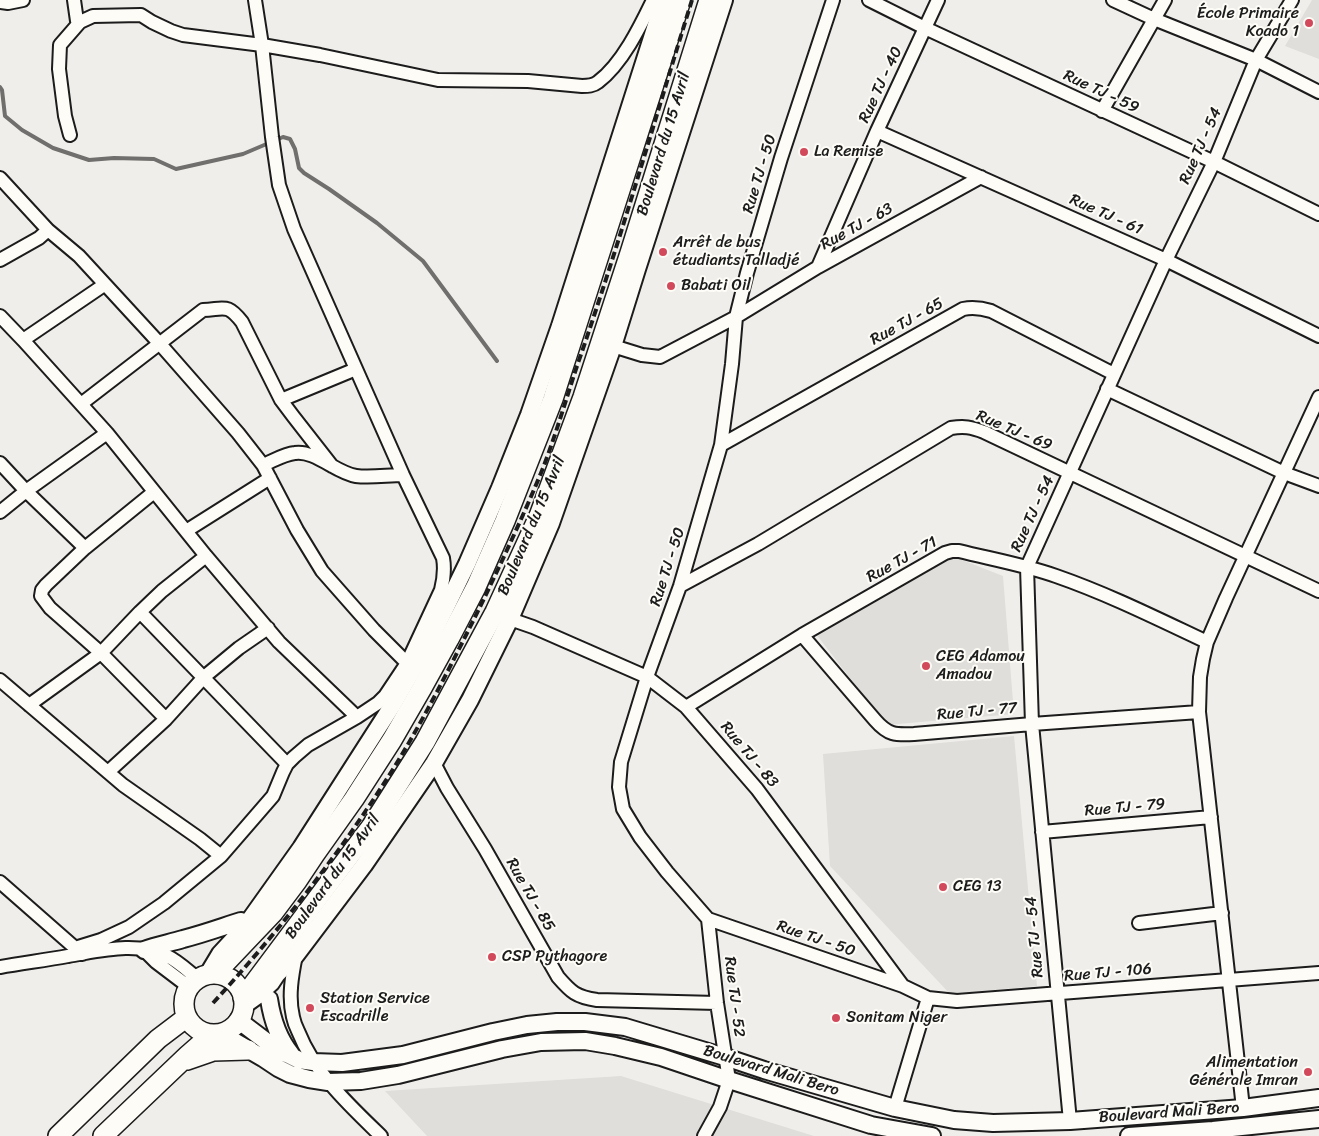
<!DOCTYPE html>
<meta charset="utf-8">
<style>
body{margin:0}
canvas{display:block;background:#f0eeea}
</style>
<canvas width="1319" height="1136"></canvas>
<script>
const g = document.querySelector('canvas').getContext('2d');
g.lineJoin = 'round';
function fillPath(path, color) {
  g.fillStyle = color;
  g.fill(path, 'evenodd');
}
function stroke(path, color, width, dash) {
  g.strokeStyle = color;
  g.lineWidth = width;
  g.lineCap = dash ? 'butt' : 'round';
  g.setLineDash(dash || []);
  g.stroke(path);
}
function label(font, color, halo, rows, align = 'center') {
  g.font = font + ' Sriracha,sans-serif';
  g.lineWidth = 4;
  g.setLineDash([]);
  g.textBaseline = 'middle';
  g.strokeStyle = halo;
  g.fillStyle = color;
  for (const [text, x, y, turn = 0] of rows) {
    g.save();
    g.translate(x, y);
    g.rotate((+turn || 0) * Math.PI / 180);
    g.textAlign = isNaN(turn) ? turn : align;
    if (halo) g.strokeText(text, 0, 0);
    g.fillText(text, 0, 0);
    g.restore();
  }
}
fillPath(new Path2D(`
 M 1312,0 L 1319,0 L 1319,59 L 1285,46 Z
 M 947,554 L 1003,576 L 1014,714 L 886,725 L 816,634 Z
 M 1014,736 L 1037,986 L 950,994 L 830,866 L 823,754 Z
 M 621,1076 L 814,1136 L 427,1136 L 385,1091 Z`), '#e0deda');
stroke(new Path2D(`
 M 0,87 L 2,90 L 5,116 L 22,130 L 53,148 L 89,160 L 114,158 L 154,159 L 176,169 L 243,154 L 283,137 L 290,139 L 295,149 L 299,168 L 304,173 L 329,189 L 377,223 L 423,261 L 497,361`), '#706f6d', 4);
const minor = new Path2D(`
 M 74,0 L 77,21 L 80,22 L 93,16 L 141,15 L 152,22 L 171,31 L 183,35 L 262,45 L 320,55 L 438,80 L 528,81 L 582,86 C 588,86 593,86 598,82 C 622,64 640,27 653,0
 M 833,0 L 781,158 L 747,273 L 736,317 L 732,364 L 721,445 L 680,586 L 647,677 L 621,762 L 619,787 L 623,809 L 640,837 L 667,872 L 708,919 L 903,986 L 928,998 L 957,1001 L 1319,973
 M 869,0 L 925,28 L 1214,162 L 1319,214
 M 1113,0 L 1154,19 L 1256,60 L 1319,92
 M 0,2 L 8,3 L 23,0
 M 1102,111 L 1165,0
 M 877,131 L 1166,260 L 1319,336
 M 70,135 L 65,116 L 59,69 L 60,45 L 80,22
 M 0,178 L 48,230 L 79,256 L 160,344 L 238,433 L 263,465 L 297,530 L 322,571 L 374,630 L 407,663
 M 0,260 L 39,238 L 48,230
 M 818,267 L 877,131 L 938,0
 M 0,316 L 23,340 L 107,433 L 206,556 L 279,642 L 357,717
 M 23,340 L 104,285
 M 613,346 L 642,355 L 660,357 L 736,317 L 818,267 L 981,177
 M 1107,389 L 1284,473 L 1319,486
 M 281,400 L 356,369
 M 81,404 L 203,310 C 225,309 227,303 242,322 L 281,400 L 293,416 L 332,466
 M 721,445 L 963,309 C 973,307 981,308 991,311 L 1114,374
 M 0,463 L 26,491 L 85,548
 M 263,465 C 273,461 284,454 295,453 C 315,450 336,473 356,476 C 371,478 388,475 403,475
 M 154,492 L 85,548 L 46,585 L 42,590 L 41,596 L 50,608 L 101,653 L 166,719
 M 0,512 L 26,491 L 107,433
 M 186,531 L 270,478
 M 680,586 L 758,544 L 951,428 C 964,426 971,427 984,432 L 1319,591
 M 140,612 L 287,764
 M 510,619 L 533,627 L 647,677 L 686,707 L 757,789 L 903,986
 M 802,635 L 875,720 C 888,735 895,735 914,734 L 1032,724 L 1199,712
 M 0,680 L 123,785 L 200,839 L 221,856
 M 29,705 L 101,653 L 140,612 L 162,591 L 206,556
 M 686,707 L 802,635 L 945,553 L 952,551 L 959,551 C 991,559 1025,565 1056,576 C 1108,594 1158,619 1207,642
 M 434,763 L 447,788 L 485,849 L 558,977 C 571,992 576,997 597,1000 L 717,1003
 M 108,772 L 166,719 L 204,677 L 239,648 L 268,628
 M 1042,832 L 1211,817
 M 0,882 L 82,954
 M 1139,923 L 1222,913
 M 75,948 L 101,940 L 129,927 L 164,903 L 221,856 L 273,796 L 283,772 L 287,764 L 294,757 L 308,745 L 357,717 L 378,703 L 385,696 L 407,663 L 441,590 C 444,578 445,569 443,558 L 403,475 L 294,229 L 279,185 L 272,137 L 262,45 L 255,0
 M 144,950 L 156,962 L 189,987
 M 296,955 C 292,975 288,997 293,1017 C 294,1022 296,1027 298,1031 C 315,1074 349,1105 381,1136
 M 0,967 C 23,963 46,960 68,956 C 100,951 136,941 167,956 C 178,961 188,971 198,979
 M 895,1108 L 928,998
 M 1243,1108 L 1199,712 L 1200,677 L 1203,659 L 1207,642 L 1226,598 L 1319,397
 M 1070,1121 L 1032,724 L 1027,567 L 1166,260 L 1214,162 L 1256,60 L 1292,0
 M 704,1136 L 720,1107 L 729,1080 L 717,1003 L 708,919`);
const major = new Path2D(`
 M 144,950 C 157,945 170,943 183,939 C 203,934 222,927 241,921
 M 208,974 L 220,954 L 244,928 L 301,848 L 392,706 L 429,642 L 467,564 L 500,488 L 529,415 L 560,326 L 664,0
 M 269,999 C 272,1019 278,1038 291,1054
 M 243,1006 L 257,996 L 271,983 L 277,974 L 296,955 L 364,865 L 434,763 L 470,700 L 510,619 L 551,523 L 613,346 L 637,269 L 724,0
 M 238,1020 L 279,1051 L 289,1055 L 299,1060 L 313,1062 L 342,1063 L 403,1055 L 493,1032 L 527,1025 L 557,1022 L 585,1022 L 625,1027 L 725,1057 L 764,1070 L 895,1108 L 954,1120 L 993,1123 L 1070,1121 L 1243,1108 L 1319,1098
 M 220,1033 L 263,1058 L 278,1068 L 290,1074 L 309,1079 L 328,1082 L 361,1081 L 398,1075 L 502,1049 L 541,1042 L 585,1041 L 615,1046 L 661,1057 L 729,1080 L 871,1125 L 932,1136
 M 1129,1136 L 1213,1130 L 1319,1119`);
const highway = new Path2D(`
 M 215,974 L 273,913 L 297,881 L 315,854 L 354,799 L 392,740 L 422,688 L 449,639 L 476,587 L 505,521 L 553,399 L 681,0
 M184 1004a30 30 0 1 1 60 0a30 30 0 1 1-60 0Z
 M 243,998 L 371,827 L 425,742 L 495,612 L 539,516 L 583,397 L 630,253 L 709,0
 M 187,1060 L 213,1051 L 248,1050
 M 58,1136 L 158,1039 L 187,1017
 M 103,1136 L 188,1055 L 212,1034`);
stroke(minor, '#1c1c1c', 16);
stroke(major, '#1c1c1c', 20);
stroke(highway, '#1c1c1c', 22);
stroke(minor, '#fdfcf7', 12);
stroke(major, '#fdfcf7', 16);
stroke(highway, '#fdfcf7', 19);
stroke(new Path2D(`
 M 213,1003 C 280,930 342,851 395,766 C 427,714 453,661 480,607 C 501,563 522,519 541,473 C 555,438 565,402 577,366 C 619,245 654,122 692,0`), '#1c1c1c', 4, [8, 4]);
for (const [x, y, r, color] of [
 [1309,23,5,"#d1495b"],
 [804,152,5,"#d1495b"],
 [663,252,5,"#d1495b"],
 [671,286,5,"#d1495b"],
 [926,666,5,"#d1495b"],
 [943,887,5,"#d1495b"],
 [492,957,5,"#d1495b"],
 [310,1008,5,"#d1495b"],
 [836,1018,5,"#d1495b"],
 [1308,1072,5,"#d1495b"]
]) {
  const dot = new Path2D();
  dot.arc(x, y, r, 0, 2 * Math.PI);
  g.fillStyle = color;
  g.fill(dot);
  stroke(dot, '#fdfcf7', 2);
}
label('16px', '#1c1c1c', '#fdfcf7', [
 ["École Primaire",1299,14,"right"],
 ["Koado 1",1299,32,"right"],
 ["La Remise",814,152],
 ["Arrêt de bus",673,243],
 ["étudiants Talladjé",673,261],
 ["Babati Oil",681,286],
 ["CEG Adamou",936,657],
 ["Amadou",936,675],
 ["CEG 13",953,887],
 ["CSP Pythagore",502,957],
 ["Station Service",320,999],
 ["Escadrille",320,1017],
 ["Sonitam Niger",846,1018],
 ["Alimentation",1298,1063,"right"],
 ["Générale Imran",1298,1081,"right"]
], 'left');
label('16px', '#1c1c1c', '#fdfcf7', [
 ["Rue TJ - 40",881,85,-65],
 ["Rue TJ - 59",1101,92,25],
 ["Boulevard du 15 Avril",664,144,-73],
 ["Rue TJ - 54",1201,146,-66],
 ["Rue TJ - 50",760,174,-73],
 ["Rue TJ - 61",1106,215,24],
 ["Rue TJ - 63",857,227,-29],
 ["Rue TJ - 65",907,322,-29],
 ["Rue TJ - 69",1014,431,23],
 ["Rue TJ - 54",1033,514,-65],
 ["Boulevard du 15 Avril",532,526,-67],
 ["Rue TJ - 71",902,560,-29],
 ["Rue TJ - 50",668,567,-72],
 ["Rue TJ - 77",977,712,-5],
 ["Rue TJ - 83",749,755,50],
 ["Rue TJ - 79",1125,808,-5],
 ["Boulevard du 15 Avril",333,877,-54],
 ["Rue TJ - 85",530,895,60],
 ["Rue TJ - 54",1035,937,-95],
 ["Rue TJ - 50",816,939,19],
 ["Rue TJ - 106",1108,973,-5],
 ["Rue TJ - 52",734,997,83],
 ["Boulevard Mali Bero",771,1071,17],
 ["Boulevard Mali Bero",1169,1113,-4]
]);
</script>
